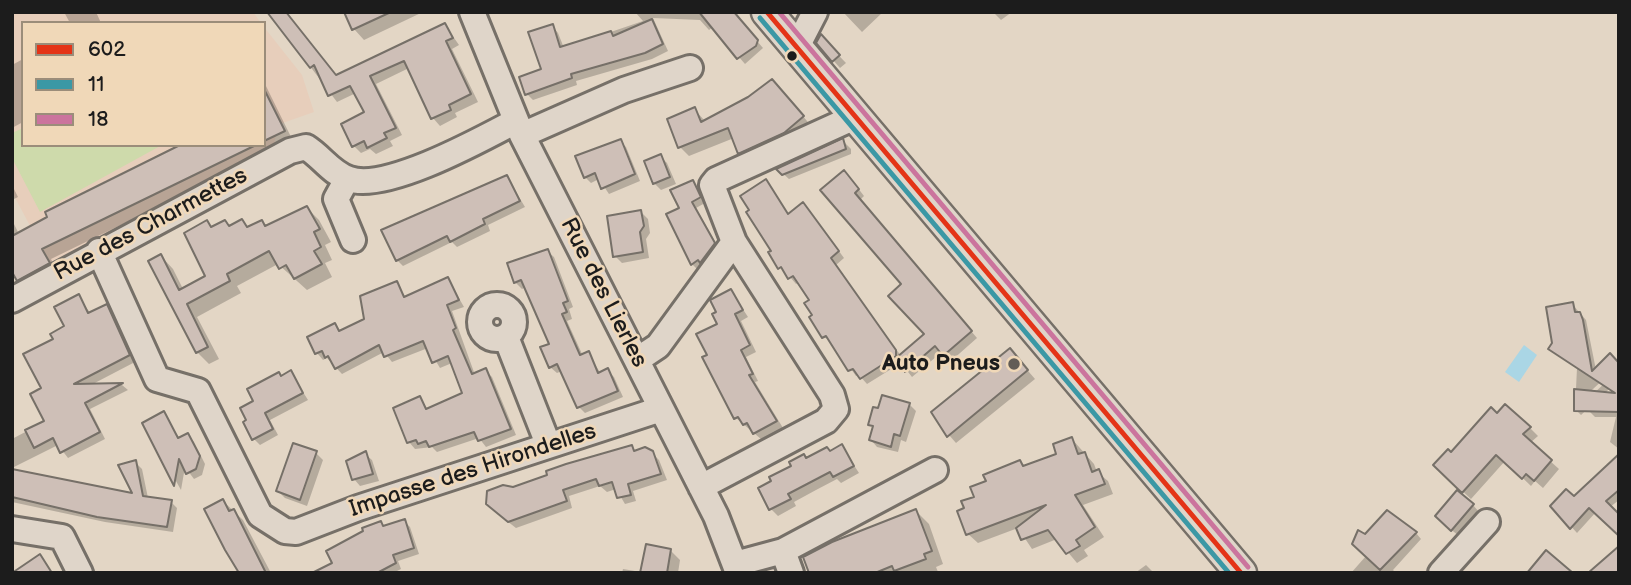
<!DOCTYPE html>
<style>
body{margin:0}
#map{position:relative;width:1631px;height:585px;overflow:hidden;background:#e3d6c5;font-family:"Balsamiq Sans",sans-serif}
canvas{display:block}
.frame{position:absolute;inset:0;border:14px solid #1c1c1c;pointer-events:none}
.legend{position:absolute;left:21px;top:21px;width:245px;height:126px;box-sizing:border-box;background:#f0d8b8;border:2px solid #9b8d7a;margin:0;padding:9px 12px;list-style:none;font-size:21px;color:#1c1c1c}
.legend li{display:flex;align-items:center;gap:14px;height:35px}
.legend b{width:35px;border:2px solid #9b8d7a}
</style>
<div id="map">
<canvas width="1631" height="585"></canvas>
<div class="frame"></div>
<ul class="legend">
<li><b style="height:9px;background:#e43417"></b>602</li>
<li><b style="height:9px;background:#3b98a5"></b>11</li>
<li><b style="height:9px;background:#cb749d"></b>18</li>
</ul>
</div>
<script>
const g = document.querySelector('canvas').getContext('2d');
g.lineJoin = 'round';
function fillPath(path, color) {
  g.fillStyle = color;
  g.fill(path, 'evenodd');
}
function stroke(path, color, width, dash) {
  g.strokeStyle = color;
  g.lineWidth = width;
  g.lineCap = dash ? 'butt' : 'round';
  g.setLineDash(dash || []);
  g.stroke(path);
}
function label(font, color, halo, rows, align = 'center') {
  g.font = font + ' "Balsamiq Sans",sans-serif';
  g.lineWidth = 5;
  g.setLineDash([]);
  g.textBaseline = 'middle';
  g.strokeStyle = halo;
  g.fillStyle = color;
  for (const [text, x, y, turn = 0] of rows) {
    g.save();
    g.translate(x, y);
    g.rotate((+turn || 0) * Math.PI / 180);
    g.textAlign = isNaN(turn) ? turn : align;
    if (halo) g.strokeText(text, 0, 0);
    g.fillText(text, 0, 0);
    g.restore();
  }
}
fillPath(new Path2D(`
 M 12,12 L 253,12 L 261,23 L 23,23 L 23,145 L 264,145 L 264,27 L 302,75 L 314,112 L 277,125 L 274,147 L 51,265 L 12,192 Z`), '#e7cebb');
fillPath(new Path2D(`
 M 23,128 L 23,145 L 162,145 L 40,212 L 12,158 L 12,133 Z`), '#cedaab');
fillPath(new Path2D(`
 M 1524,345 L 1537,355 L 1519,382 L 1505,372 Z`), '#aad6e5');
fillPath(new Path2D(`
 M 64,12 L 96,12 L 101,23 L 70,23 Z
 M 269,12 L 336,77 L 445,25 L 459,45 L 452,49 L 478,102 L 455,113 L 457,117 L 440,126 L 433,118 L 409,68 L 376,84 L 402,135 L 390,141 L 393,146 L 376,154 L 370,149 L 361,153 L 354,146 L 366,113 L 356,93 L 337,102 Z
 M 346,12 L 423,12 L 364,40 L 354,29 Z
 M 635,12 L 732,12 L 763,48 L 745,64 L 713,27 L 709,30 L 700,20 L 653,18 L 668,51 L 652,59 L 576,81 L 577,85 L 533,100 L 527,94 L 543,70 L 552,26 L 558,33 L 564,48 L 643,21 Z
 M 843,12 L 883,12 L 862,32 Z
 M 993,12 L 1012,12 L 1001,20 Z
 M 821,37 L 846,63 L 840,68 L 818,43 Z
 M 23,59 L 23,122 L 12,128 L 12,65 Z
 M 264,82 L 293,141 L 51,259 L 58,273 L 28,289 L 15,274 L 12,275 L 12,220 L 19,234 L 184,145 L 264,145 Z
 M 782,91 L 812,127 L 749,162 L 740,153 L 734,138 L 689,156 L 680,147 L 694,109 L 705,121 Z
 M 620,141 L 626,147 L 640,181 L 609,194 L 599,179 L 591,183 L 585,177 Z
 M 843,141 L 851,149 L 851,154 L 789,179 L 779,170 Z
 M 661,157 L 667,163 L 676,184 L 661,190 L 654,183 Z
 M 507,177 L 525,207 L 488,225 L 490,231 L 457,247 L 452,242 L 403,266 L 397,260 Z
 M 851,179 L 864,196 L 860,200 L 977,338 L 951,361 L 942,352 L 912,377 L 901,363 L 867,384 L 859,375 L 856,376 L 832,342 L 824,337 L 811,301 L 799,282 L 796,284 L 790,277 L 773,251 L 766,181 L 789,215 L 803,204 L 809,210 L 844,258 L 836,265 L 901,356 L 926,334 L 903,285 L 822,190 Z
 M 693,182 L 705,203 L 696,208 L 720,250 L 698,270 L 692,264 L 681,209 Z
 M 12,185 L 18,197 L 12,200 Z
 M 307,208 L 319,220 L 331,242 L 325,245 L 332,260 L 325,263 L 332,277 L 307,290 L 278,264 L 237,286 L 241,293 L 197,317 L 219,359 L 209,364 L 197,352 L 161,256 L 173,269 L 183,289 L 207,277 L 207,222 L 213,228 L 225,222 L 230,227 L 242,221 L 249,228 L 261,222 L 267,227 Z
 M 641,212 L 648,219 L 650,233 L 646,239 L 649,258 L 622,263 L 615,256 Z
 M 547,251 L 554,257 L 573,307 L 569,309 L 572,319 L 567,321 L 583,356 L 588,353 L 601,374 L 608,371 L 614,377 L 623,397 L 585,413 L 579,407 L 562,371 L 557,373 L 550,367 L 551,345 L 526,287 L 522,289 L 515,282 Z
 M 448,279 L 464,307 L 452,311 L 475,375 L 486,371 L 492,377 L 516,435 L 486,447 L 479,438 L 437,452 L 432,447 L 415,449 L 409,442 L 420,398 L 428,410 L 464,394 L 452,363 L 440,368 L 428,348 L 392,362 L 384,352 L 342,374 L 327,358 L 323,360 L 317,353 L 309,338 L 335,326 L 341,332 L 366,320 L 396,283 L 406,298 Z
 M 731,291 L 748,317 L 741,321 L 756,352 L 746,357 L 758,381 L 755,382 L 783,428 L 761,439 L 736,418 L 709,356 Z
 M 78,296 L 91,314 L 106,306 L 113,312 L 135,362 L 89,386 L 122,385 L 128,390 L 90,409 L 105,439 L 68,458 L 58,445 L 12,468 L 12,439 L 46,421 L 43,389 L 55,340 L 66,327 Z
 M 1572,304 L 1586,320 L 1596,370 L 1619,365 L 1580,401 L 1580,406 L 1619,370 L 1619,380 L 1581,415 L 1575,409 L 1577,368 L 1550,348 Z
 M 1017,358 L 1035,379 L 956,443 L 949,435 Z
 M 291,373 L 308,400 L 270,420 L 278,435 L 260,445 L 254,439 L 256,401 L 279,374 L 282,377 Z
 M 1619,400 L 1619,449 L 1610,442 L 1616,417 L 1595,417 L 1587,409 Z
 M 909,404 L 916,411 L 906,442 L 901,440 L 898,452 L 877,447 L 871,440 L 874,428 L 870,424 Z
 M 164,414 L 180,439 L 188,435 L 194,442 L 205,464 L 202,475 L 194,479 L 185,467 L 181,490 L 144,424 Z
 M 1498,415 L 1530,428 L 1538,436 L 1530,443 L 1559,469 L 1543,488 L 1535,481 L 1531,486 L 1505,461 L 1471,499 L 1443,473 L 1452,454 Z
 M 1072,439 L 1094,464 L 1097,472 L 1108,481 L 1113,494 L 1083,505 L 1104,537 L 1084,550 L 1088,556 L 1077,563 L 1057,539 L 1032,549 L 1018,528 L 978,543 L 968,534 L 976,498 L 988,482 L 1020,463 L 1025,468 L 1058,455 Z
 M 632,447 L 637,452 L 652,453 L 659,460 L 667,480 L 633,491 L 636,501 L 625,504 L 616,489 L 607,492 L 600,486 L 569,496 L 572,508 L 516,528 L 494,511 L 513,488 L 550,476 L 548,472 L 607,452 L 609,454 Z
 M 842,447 L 859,473 L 841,483 L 837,479 L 816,490 L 794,502 L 796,506 L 778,516 L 771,509 L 760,488 L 803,456 L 806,459 Z
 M 316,453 L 323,460 L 307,506 L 285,498 L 278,491 Z
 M 365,454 L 372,460 L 379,481 L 360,486 L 354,479 Z
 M 135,462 L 142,469 L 148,498 L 171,502 L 177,508 L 173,532 L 105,522 L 12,502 L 12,471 L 135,496 Z
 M 1619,464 L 1619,500 L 1610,507 L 1596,512 L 1577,533 L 1553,506 L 1574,498 Z
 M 223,501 L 243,520 L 271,573 L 240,573 Z
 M 1473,505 L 1479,512 L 1459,536 L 1443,523 Z
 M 916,511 L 929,524 L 943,564 L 936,567 L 938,572 L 811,573 Z
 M 404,521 L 410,527 L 419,554 L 398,561 L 401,569 L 393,573 L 331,573 L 381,523 L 385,527 Z
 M 1416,533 L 1421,539 L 1393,570 L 1396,573 L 1351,573 L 1366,556 L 1365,537 Z
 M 671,551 L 680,560 L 678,573 L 622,573 L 623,569 L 641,572 Z
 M 1146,565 L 1154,573 L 1135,573 Z`), '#0003');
const building = new Path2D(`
 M 267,12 L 286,12 L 336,75 L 445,23 L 453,38 L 446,41 L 471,94 L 449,105 L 451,110 L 431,119 L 404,61 L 370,76 L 396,128 L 384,133 L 387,138 L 367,148 L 364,141 L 352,147 L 341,124 L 364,112 L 350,86 L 328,96 L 314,65 L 310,68 Z
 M 344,12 L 391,12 L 352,30 Z
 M 699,12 L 734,12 L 758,40 L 756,46 L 737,59 Z
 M 652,19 L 663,44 L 645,53 L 571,74 L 572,78 L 525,95 L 519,77 L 541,69 L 528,32 L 553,24 L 560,47 L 611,31 L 613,36 Z
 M 821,34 L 840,55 L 832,62 L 816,43 Z
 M 772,79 L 804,116 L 784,133 L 738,154 L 728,128 L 678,148 L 667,119 L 695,107 L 701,122 L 748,97 Z
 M 264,89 L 285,131 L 264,141 Z
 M 843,138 L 846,149 L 782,175 L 776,169 Z
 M 621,139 L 635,174 L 601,189 L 595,173 L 584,178 L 575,156 Z
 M 180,145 L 256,145 L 42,249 L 50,263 L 17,281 L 12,272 L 12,236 L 47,217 L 45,212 Z
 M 661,154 L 670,177 L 653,184 L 644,161 Z
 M 844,170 L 859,189 L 855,193 L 972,331 L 943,356 L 935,346 L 905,372 L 896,358 L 924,334 L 888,296 L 901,284 L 820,190 Z
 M 507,175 L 520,201 L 483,219 L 485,224 L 450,242 L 447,236 L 396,261 L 381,230 Z
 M 766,179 L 788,214 L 803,202 L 839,251 L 831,258 L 896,350 L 896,356 L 860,379 L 853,369 L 848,371 L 826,336 L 822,338 L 809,317 L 812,315 L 804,303 L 809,300 L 793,276 L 788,279 L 781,267 L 778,269 L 768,252 L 771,251 L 746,212 L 749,210 L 740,196 Z
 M 693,180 L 701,197 L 692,202 L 715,243 L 700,263 L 698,260 L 691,265 L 666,214 L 679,208 L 670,190 Z
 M 307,206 L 320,229 L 314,232 L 321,247 L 314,251 L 322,264 L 294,279 L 286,265 L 279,269 L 269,251 L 227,274 L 230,281 L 187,304 L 208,347 L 196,353 L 148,261 L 161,254 L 179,290 L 205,276 L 184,233 L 207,220 L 211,227 L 225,220 L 229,226 L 242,219 L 247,227 L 262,220 L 265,226 Z
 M 641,210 L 644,226 L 640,232 L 643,252 L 613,257 L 607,216 Z
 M 548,249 L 568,301 L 563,303 L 567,312 L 562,314 L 580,355 L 589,351 L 598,373 L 608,368 L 618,391 L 577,408 L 557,364 L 549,368 L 540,347 L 549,344 L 521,280 L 514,283 L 507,263 Z
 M 448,277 L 459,300 L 447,305 L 456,328 L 453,330 L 472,374 L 486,368 L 511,429 L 478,441 L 474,432 L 429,447 L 426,441 L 418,444 L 416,440 L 407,443 L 393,408 L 420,396 L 426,409 L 462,393 L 448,356 L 432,363 L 423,341 L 384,357 L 379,345 L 335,369 L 328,356 L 325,358 L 322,351 L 315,354 L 307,337 L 335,323 L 339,331 L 364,319 L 360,296 L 397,281 L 404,297 Z
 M 731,289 L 743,310 L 735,314 L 750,345 L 741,350 L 753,374 L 749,375 L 777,421 L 753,434 L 747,423 L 743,425 L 738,417 L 734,419 L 702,357 L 707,355 L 696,334 L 717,324 L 712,314 L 716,312 L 710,300 Z
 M 79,294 L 88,313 L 107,304 L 130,355 L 74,384 L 123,383 L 85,403 L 100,432 L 60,453 L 53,438 L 34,448 L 25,430 L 44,421 L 30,394 L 41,388 L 23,354 L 53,339 L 50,334 L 64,326 L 54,307 Z
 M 1573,302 L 1575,312 L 1580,312 L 1583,320 L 1592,371 L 1610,353 L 1619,363 L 1619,412 L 1574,411 L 1574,389 L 1615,393 L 1548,349 L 1552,343 L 1546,307 Z
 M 1010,348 L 1028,370 L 947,437 L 931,412 Z
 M 291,370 L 303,393 L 265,413 L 273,429 L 252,440 L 243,422 L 246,420 L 240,408 L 253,401 L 247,389 L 279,372 L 281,376 Z
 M 882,395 L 910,403 L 900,436 L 894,434 L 891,447 L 869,440 L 873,426 L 868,425 L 873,407 L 878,408 Z
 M 1505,404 L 1531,427 L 1523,434 L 1552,460 L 1534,481 L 1526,474 L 1522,479 L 1496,455 L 1462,493 L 1433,465 L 1448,449 L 1451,452 L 1491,407 L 1497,413 Z
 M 164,411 L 178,438 L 188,433 L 200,456 L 196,469 L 186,474 L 179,459 L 174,486 L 142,423 Z
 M 1072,437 L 1078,454 L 1085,452 L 1092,472 L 1099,469 L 1105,484 L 1075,495 L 1095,527 L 1076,540 L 1080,546 L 1066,554 L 1048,530 L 1021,540 L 1016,528 L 1046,505 L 966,535 L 957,511 L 964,508 L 961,501 L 974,497 L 970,487 L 986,481 L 983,475 L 1020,460 L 1023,466 L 1056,454 L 1053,444 Z
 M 293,443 L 317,451 L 300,500 L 276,491 Z
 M 842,444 L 854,466 L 833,477 L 830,472 L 788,494 L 791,499 L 769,510 L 758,488 L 771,481 L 769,477 L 791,466 L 789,462 L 804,454 L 806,458 L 827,447 L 830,451 Z
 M 632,445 L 634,451 L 645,447 L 653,451 L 661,474 L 628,484 L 631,495 L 617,498 L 612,482 L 599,486 L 596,479 L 563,490 L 567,501 L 508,522 L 486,504 L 487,491 L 503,485 L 513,487 L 547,475 L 546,471 L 566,464 Z
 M 366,451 L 373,474 L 352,480 L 346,461 Z
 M 1619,454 L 1619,490 L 1606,501 L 1619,514 L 1619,536 L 1589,508 L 1570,529 L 1550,506 L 1566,489 L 1574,496 Z
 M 136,460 L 143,496 L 172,500 L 167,527 L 97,517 L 12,497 L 12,469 L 132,493 L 118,465 Z
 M 1457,490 L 1474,504 L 1451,531 L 1435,516 Z
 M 223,499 L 229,511 L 234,509 L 266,573 L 239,573 L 225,550 L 204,509 Z
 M 916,509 L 932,551 L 924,554 L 926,559 L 894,571 L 892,566 L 875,573 L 809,573 L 803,557 L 832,542 Z
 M 1387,510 L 1417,532 L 1380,570 L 1352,544 L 1358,530 L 1365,534 Z
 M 405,519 L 414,548 L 393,555 L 396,563 L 377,573 L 312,573 L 332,563 L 326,551 L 363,531 L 362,528 L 381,521 L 383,526 Z
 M 646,544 L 671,549 L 667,573 L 640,573 Z
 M 1619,546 L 1619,573 L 1588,573 Z
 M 1546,550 L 1573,573 L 1527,573 Z
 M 40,554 L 52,573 L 12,573 Z`);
fillPath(building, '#cebfb7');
stroke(building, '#767068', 2);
const minor = new Path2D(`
 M 472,12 L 522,135 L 716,516 L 738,573
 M 797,47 L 815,12
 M 522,135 L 624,90 L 690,68
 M 347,179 L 336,199 L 353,240
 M 99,251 L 157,379 L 198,391 L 260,515 L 285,531 L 296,532 L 358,508 L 661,409
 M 12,300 L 290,151 L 306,147 C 322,157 331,173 349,179 C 386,192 480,140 516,121
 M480 322a17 17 0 1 1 34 0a17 17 0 1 1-34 0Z
 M 506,337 L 548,444
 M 637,360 L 658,346 L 734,242
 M 701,487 L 826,421 L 836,409 L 832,395 L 734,242 L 712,185 L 716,180 L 857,116
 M 12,529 L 62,537 L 80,573
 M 735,564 L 783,551
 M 791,573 L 783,551 L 935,470
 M 1441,573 L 1487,522`);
const major = new Path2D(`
 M 767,12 L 1241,573`);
stroke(minor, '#767068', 30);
stroke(major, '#767068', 35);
stroke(minor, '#dfd5c9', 24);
stroke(major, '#dfd5c9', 30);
stroke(new Path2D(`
 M 767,12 L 1241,573`), '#e43417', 5);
stroke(new Path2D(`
 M 760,18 L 1229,573`), '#3b98a5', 5);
stroke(new Path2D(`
 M 779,12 L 1248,567`), '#cb749d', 5);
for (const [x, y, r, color] of [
 [792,56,6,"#1c1c1c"],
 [1014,364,7,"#625d57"]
]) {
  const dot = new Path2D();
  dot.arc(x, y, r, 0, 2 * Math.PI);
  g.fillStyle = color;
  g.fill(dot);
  stroke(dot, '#f0d8b8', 2.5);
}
label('23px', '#1c1c1c', '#f0d8b8', [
 ["Rue des Charmettes",151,225,-28],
 ["Rue des Lierles",603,293,63],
 ["Impasse des Hirondelles",473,471,-18]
]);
label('bold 23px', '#1c1c1c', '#f0d8b8', [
 ["Auto Pneus",1000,364]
], 'right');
</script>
